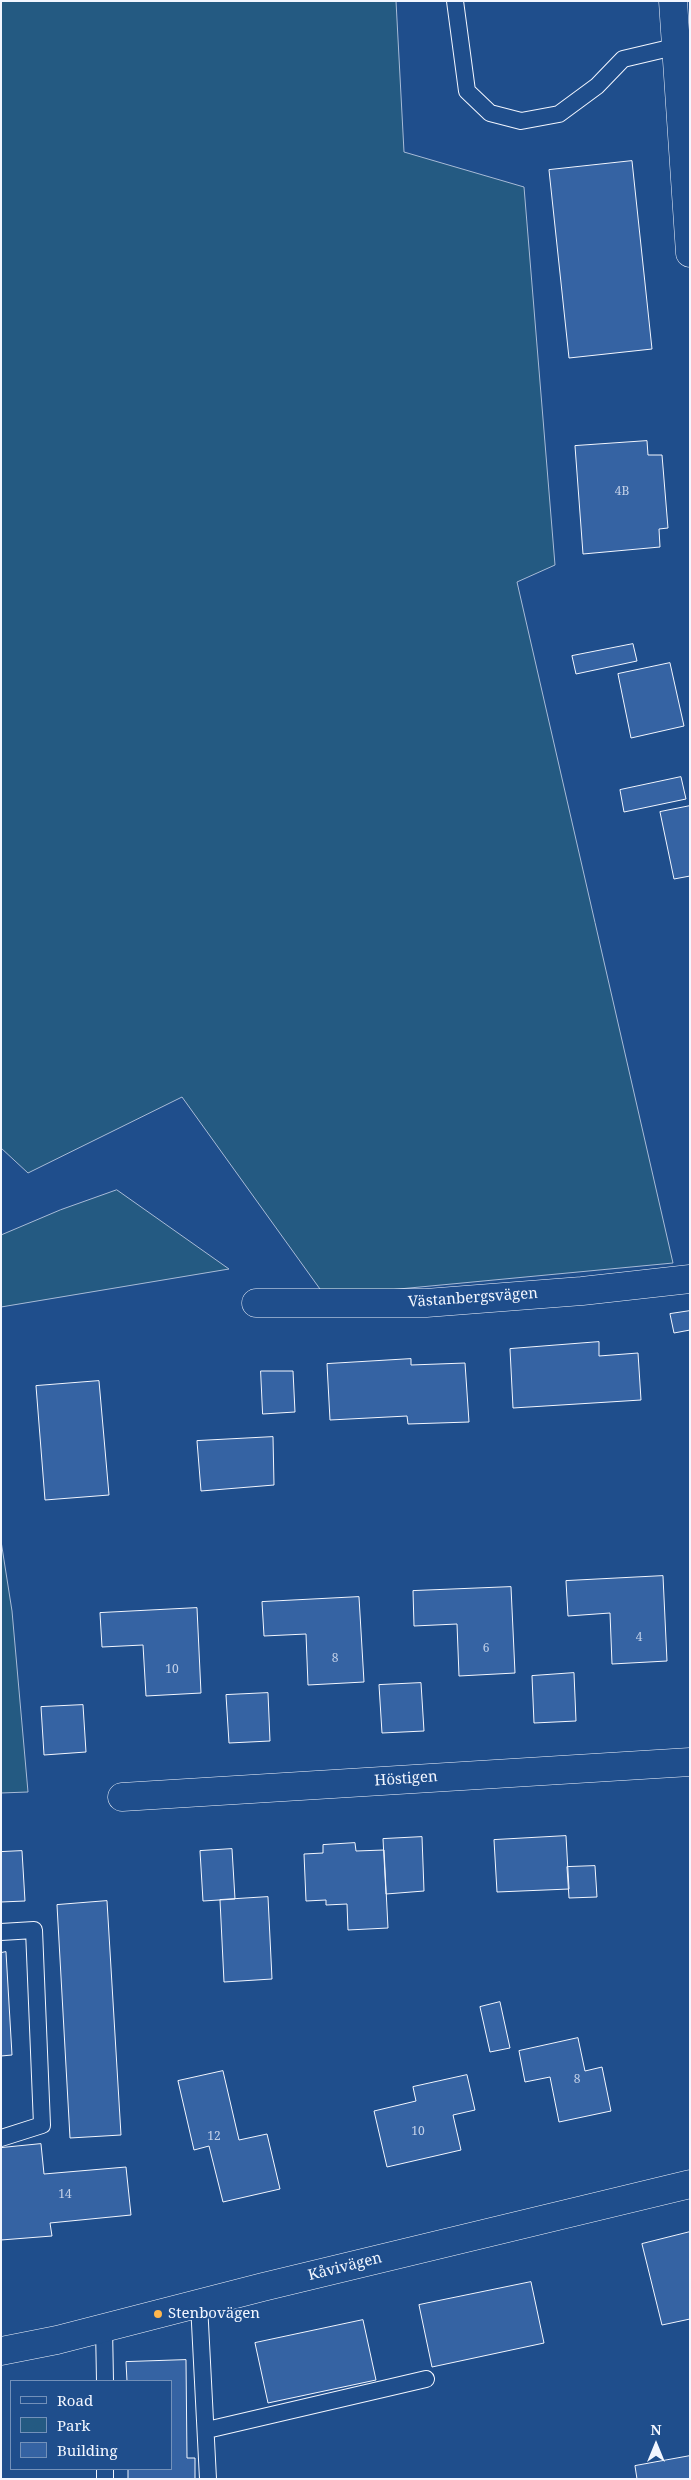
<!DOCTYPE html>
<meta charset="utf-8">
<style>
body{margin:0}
#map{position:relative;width:691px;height:2480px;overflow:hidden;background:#1f4e8c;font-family:"Noto Serif",serif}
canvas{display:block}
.frame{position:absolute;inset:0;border:2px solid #f2f6ff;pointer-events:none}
.legend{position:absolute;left:10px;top:2380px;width:162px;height:90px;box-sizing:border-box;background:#1f4e8c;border:1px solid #7391ba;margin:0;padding:6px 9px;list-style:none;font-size:15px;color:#f2f6ff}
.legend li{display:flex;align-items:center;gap:10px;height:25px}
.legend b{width:25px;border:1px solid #7391ba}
.north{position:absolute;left:631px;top:2420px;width:50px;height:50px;-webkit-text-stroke:4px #1f4e8c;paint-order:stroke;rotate:0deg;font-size:14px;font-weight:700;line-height:20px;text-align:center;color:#f2f6ff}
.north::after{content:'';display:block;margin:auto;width:18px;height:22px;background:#f2f6ff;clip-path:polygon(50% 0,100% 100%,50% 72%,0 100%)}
</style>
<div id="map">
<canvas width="691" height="2480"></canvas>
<div class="frame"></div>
<ul class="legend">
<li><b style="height:6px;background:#1f4e8c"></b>Road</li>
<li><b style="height:14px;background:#245a82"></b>Park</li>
<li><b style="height:14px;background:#3563a3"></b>Building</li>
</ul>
<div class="north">N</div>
</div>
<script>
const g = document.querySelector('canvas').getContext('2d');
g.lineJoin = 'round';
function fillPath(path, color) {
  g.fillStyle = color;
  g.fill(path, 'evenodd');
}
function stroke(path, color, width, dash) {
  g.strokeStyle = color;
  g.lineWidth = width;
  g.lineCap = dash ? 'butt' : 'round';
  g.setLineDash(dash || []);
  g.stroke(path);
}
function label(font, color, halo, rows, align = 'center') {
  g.font = font + ' "Noto Serif",serif';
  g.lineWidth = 4;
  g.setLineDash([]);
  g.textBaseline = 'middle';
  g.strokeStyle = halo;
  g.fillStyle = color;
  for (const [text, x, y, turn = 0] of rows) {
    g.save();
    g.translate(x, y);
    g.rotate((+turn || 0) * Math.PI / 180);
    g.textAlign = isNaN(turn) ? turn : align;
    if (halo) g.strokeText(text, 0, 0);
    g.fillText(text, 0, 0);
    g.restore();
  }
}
const green = new Path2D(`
 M 1,1 L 396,1 L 404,152 L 524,187 L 555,565 L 517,582 L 673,1263 L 325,1296 L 182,1097 L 28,1173 L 1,1148 Z
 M 117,1190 L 229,1269 L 1,1307 L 1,1235 L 60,1210 Z
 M 1,1541 L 12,1611 L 28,1792 L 1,1793 Z`);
fillPath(green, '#245a82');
stroke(green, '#a8bbd7', 1);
const building = new Path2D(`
 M 632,161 L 652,349 L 569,358 L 549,170 Z
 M 647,441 L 648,455 L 662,455 L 668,528 L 659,529 L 660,547 L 583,554 L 575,446 Z
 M 633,644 L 637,661 L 576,674 L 572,656 Z
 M 670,663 L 684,726 L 631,738 L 618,674 Z
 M 681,777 L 686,799 L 624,812 L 620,790 Z
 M 690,806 L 690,876 L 674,879 L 660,812 Z
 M 690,1311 L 690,1330 L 674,1333 L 670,1314 Z
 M 599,1342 L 599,1356 L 638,1353 L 641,1400 L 513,1408 L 510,1349 Z
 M 411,1359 L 411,1365 L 465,1363 L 469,1422 L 408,1424 L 407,1416 L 330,1420 L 327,1364 Z
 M 261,1371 L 293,1371 L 295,1412 L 263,1414 Z
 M 99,1381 L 109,1495 L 45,1500 L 36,1386 Z
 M 273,1437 L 274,1485 L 201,1491 L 197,1441 Z
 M 663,1576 L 667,1661 L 612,1664 L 610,1613 L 568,1616 L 566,1581 Z
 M 511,1587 L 515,1673 L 459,1676 L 457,1624 L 414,1626 L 413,1591 Z
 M 359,1597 L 364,1682 L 308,1685 L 306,1634 L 264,1636 L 262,1602 Z
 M 197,1608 L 201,1693 L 146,1696 L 143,1645 L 102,1647 L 100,1613 Z
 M 574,1673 L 576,1721 L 534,1723 L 532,1676 Z
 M 421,1683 L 424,1731 L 382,1733 L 379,1685 Z
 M 268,1693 L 270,1741 L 229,1743 L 226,1695 Z
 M 83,1705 L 86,1752 L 44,1755 L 41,1707 Z
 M 566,1836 L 569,1889 L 497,1892 L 494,1840 Z
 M 422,1837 L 424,1891 L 386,1894 L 383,1839 Z
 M 355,1843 L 356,1851 L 384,1850 L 388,1928 L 348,1930 L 347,1904 L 326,1905 L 326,1900 L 306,1901 L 304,1854 L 323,1853 L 323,1845 Z
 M 232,1849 L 235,1899 L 203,1901 L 200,1851 Z
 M 22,1851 L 25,1901 L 1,1902 L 1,1852 Z
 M 595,1866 L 597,1897 L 569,1898 L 567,1867 Z
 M 268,1897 L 272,1979 L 224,1982 L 220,1900 Z
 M 107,1901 L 121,2135 L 70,2138 L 57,1905 Z
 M 6,1952 L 12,2055 L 1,2056 L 1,1953 Z
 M 500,2002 L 510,2048 L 490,2052 L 480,2007 Z
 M 578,2038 L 585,2071 L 602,2067 L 611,2111 L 559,2122 L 550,2077 L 525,2082 L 519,2051 Z
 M 223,2071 L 239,2140 L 267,2134 L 280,2189 L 223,2202 L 209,2146 L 194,2150 L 178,2081 Z
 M 467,2075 L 475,2110 L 453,2115 L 461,2150 L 387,2167 L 374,2111 L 416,2101 L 413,2087 Z
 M 41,2144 L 44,2174 L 126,2167 L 131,2215 L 50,2223 L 52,2236 L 1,2240 L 1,2148 Z
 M 690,2232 L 690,2319 L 662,2325 L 642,2244 Z
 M 531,2282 L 544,2343 L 432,2367 L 419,2305 Z
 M 363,2320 L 376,2380 L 268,2403 L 255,2343 Z
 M 186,2360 L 187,2458 L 195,2458 L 195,2479 L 128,2479 L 128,2469 L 171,2469 L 171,2381 L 127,2381 L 126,2362 Z
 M 690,2456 L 690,2479 L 637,2479 L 635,2466 Z`);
fillPath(building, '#3563a3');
stroke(building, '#f2f6ff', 1);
const lane = new Path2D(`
 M 455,1 L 467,91 L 490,113 L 521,121 L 559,114 L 597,86 L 623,59 L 674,47
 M 1,1932 L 34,1930 L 42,2125 L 1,2138
 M 199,2304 L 208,2479
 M 104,2328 L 105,2381
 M 207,2430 L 426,2379
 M 105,2469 L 105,2479`);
const street = new Path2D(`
 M 673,1 L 690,253
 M 256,1303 L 426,1303 L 582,1291 L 690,1279
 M 122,1797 L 690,1762`);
const secondary = new Path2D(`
 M 1,2351 L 57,2340 L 263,2287 L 690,2184`);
stroke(lane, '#f2f6ff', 18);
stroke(street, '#f2f6ff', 29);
stroke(secondary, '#f2f6ff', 29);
stroke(lane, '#1f4e8c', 16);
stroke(street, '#1f4e8c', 28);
stroke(secondary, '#1f4e8c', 28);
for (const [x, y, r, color] of [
 [158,2314,5,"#ffb74d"]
]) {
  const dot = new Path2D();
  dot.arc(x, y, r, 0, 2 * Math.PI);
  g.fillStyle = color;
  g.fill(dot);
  stroke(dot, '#1f4e8c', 2);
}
label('12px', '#c3d1e8', null, [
 ["4B",622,492],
 ["4",639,1638],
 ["6",486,1649],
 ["8",335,1659],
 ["10",172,1670],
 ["8",577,2080],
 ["10",418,2132],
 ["12",214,2137],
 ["14",65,2195]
]);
label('15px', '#f2f6ff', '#1f4e8c', [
 ["Västanbergsvägen",473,1298,-4],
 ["Höstigen",406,1779,-4],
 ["Kåvivägen",345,2267,-14]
]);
label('15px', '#f2f6ff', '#1f4e8c', [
 ["Stenbovägen",168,2314]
], 'left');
</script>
